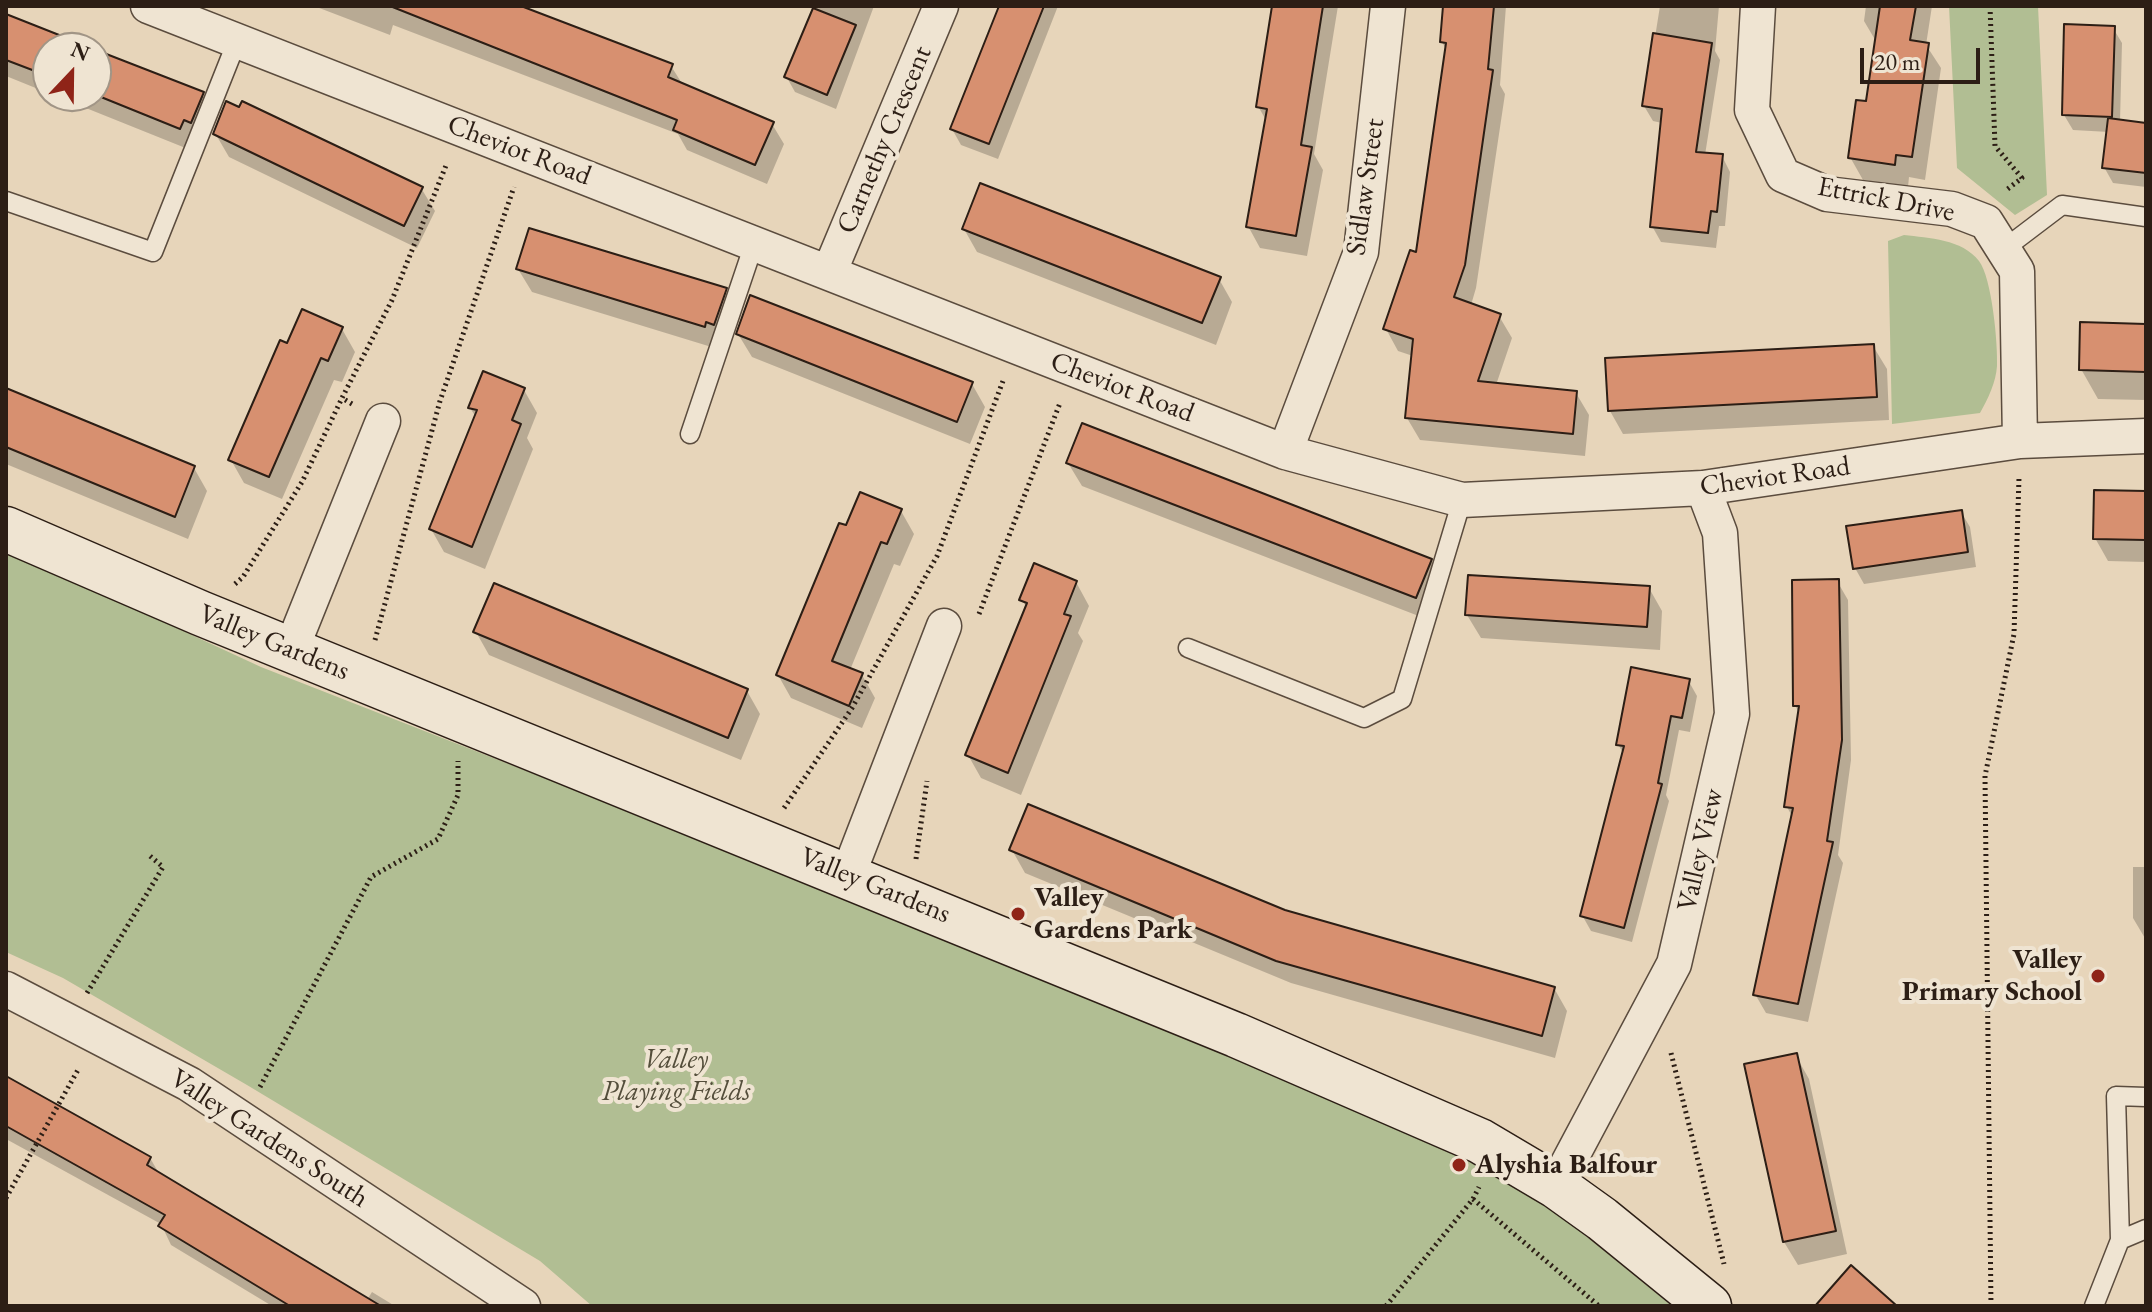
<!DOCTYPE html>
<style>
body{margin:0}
#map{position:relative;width:2152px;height:1312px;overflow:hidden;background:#e7d5ba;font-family:"EB Garamond",serif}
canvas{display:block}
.frame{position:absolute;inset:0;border:8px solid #2c1e15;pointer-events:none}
.north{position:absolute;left:32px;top:32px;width:80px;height:80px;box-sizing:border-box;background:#efe4d2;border:2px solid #a19586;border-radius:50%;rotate:22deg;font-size:22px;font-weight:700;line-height:32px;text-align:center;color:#2c1e15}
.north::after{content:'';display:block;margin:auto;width:28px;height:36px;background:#8f2418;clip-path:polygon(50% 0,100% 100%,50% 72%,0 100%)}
.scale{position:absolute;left:1860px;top:48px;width:120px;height:36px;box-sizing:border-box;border:4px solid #2c1e15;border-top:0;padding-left:10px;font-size:24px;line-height:28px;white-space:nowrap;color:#2c1e15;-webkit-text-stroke:6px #efe4d2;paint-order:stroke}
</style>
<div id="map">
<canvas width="2152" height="1312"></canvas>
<div class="frame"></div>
<div class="north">N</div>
<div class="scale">20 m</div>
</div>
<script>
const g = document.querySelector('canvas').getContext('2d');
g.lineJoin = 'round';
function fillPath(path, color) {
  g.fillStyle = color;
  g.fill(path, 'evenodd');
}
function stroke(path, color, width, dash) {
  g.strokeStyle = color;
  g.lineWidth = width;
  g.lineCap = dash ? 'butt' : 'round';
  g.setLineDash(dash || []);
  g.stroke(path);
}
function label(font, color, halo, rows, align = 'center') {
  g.font = font + ' "EB Garamond",serif';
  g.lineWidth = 8;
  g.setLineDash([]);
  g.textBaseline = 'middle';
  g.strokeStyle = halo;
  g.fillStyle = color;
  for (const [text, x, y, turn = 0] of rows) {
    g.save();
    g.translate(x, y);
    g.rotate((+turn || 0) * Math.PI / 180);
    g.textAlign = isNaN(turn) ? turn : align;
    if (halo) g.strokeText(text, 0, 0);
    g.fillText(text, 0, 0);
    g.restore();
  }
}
fillPath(new Path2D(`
 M 1949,6 L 2038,6 L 2047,195 L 2015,215 L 1957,168 Z
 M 1904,235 C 1929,238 1962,239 1979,261 C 1992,278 1998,344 1997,366 C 1996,382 1988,399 1980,413 L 1892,424 L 1888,241 Z
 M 6,549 L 261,667 L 828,889 L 1510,1174 L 1672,1306 L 592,1306 L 540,1261 L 247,1085 L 63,978 L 6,952 Z`), '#b1be93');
fillPath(new Path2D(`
 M 314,6 L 516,6 L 671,66 L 683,85 L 772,124 L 784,144 L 767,184 L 687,150 L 678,134 L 393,25 L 390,35 Z
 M 816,6 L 874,6 L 836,109 L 795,92 L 786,76 Z
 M 1001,6 L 1058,6 L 998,159 L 961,145 L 952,129 Z
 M 1274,6 L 1338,6 L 1314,154 L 1323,170 L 1307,256 L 1260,248 L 1248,226 L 1267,122 L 1258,106 Z
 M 1446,6 L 1506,6 L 1500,85 L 1505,94 L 1476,288 L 1471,305 L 1499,316 L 1512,338 L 1496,385 L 1576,393 L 1589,415 L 1585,456 L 1420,440 L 1407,418 L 1413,356 L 1398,351 L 1386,329 L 1418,255 L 1447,51 L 1442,42 Z
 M 1660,6 L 1719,6 L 1715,51 L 1720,60 L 1705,155 L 1722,156 L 1730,172 L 1725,226 L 1719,226 L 1716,248 L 1661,242 L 1652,226 L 1662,123 L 1653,121 L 1644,106 Z
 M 1866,6 L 1932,6 L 1926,45 L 1941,68 L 1925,180 L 1909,177 L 1908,187 L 1863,180 L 1850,157 L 1868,103 L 1877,43 L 1864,21 Z
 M 6,16 L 86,48 L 48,48 L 48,93 L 6,76 Z
 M 2113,28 L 2122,43 L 2120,122 L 2146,125 L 2146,187 L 2113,183 L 2104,167 L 2109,132 L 2073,130 L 2064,115 Z
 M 96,52 L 202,94 L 216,117 L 193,151 L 56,96 L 96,96 Z
 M 215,133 L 421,188 L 435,211 L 417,248 L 229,157 Z
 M 964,229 L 1219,279 L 1232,302 L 1216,345 L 977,252 Z
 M 518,269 L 725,290 L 738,313 L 718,349 L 532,292 Z
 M 2146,326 L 2146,400 L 2098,399 L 2081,369 Z
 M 342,329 L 355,352 L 342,382 L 334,380 L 282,499 L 244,483 L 231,460 Z
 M 738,334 L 972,384 L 985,407 L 970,444 L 752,357 Z
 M 1873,346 L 1887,369 L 1889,420 L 1623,434 L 1610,411 Z
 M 524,390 L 537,413 L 527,438 L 533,449 L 485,569 L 444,552 L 431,529 L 476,417 L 470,408 Z
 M 6,391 L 194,468 L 207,491 L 188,539 L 6,464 Z
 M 1068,463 L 1430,560 L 1444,583 L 1429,620 L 1082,486 Z
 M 2146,493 L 2146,562 L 2108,561 L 2095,538 Z
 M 901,511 L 914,534 L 900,566 L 894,564 L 850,670 L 862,675 L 875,698 L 862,728 L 791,698 L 778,675 Z
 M 1961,512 L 1970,527 L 1976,567 L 1864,584 L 1855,568 Z
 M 1837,581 L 1848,600 L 1851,760 L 1838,855 L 1843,863 L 1808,1022 L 1766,1013 L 1755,994 L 1793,818 L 1787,807 L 1800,715 L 1795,705 Z
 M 1076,582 L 1089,606 L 1078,633 L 1083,641 L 1021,795 L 981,778 L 968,755 L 1027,608 L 1022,600 Z
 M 1649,588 L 1662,611 L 1660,650 L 1481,638 L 1467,615 Z
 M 476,632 L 747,691 L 760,714 L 741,760 L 489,655 Z
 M 1688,680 L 1697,696 L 1690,732 L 1679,730 L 1666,795 L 1669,801 L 1632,942 L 1591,931 L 1582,915 L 1624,755 L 1618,744 Z
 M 2146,769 L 2146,940 L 2133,918 L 2133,867 L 2144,867 Z
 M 1012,850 L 1284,912 L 1554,988 L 1567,1011 L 1555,1058 L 1291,983 L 1025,873 Z
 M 1796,1056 L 1809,1079 L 1847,1254 L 1798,1265 L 1784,1242 Z
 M 6,1076 L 150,1158 L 160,1175 L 367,1300 L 372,1292 L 395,1306 L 272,1306 L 171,1245 L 161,1224 L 6,1139 Z`), '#0003');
const building = new Path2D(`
 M 390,6 L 521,6 L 673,64 L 668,77 L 774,122 L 755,165 L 673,130 L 677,120 Z
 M 999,6 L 1044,6 L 989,144 L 950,129 Z
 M 1272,6 L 1323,6 L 1301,145 L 1312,147 L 1296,236 L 1246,227 L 1267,109 L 1256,107 Z
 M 1443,6 L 1494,6 L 1488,69 L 1493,70 L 1465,265 L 1454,297 L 1501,314 L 1478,381 L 1577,391 L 1573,434 L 1405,418 L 1413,339 L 1383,329 L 1410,250 L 1416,252 L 1446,43 L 1440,42 Z
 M 1880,6 L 1916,6 L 1910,40 L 1929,43 L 1912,157 L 1896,155 L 1895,165 L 1848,158 L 1856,100 L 1866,101 Z
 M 813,8 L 856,25 L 827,95 L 784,77 Z
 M 6,14 L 92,48 L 48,48 L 48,76 L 6,60 Z
 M 2064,24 L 2115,26 L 2112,117 L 2062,115 Z
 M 1653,33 L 1712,43 L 1696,152 L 1723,154 L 1717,212 L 1711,211 L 1708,233 L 1650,227 L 1662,109 L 1642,106 Z
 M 96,50 L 204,92 L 191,123 L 184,120 L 180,129 L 96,95 Z
 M 226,101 L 239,107 L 242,101 L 423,187 L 404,226 L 213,134 Z
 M 2108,118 L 2146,123 L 2146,173 L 2102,168 Z
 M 980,183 L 1221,277 L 1202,323 L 962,229 Z
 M 529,228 L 727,288 L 714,325 L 706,322 L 705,327 L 516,269 Z
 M 750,295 L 973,382 L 957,422 L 736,334 Z
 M 302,309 L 343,327 L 328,361 L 321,358 L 269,477 L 228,460 L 280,340 L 287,343 Z
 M 2080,322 L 2146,324 L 2146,372 L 2079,370 Z
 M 1874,344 L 1877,397 L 1608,411 L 1605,358 Z
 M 483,371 L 525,388 L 512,420 L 521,424 L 472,547 L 429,529 L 477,410 L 468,408 Z
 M 6,388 L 195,466 L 175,517 L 6,447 Z
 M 1082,423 L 1432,559 L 1416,598 L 1066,463 Z
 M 2094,490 L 2146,491 L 2146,540 L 2093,539 Z
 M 860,492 L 902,509 L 887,544 L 881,542 L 832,661 L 863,673 L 849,706 L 776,675 L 839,523 L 846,525 Z
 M 1962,510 L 1968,552 L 1853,569 L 1846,526 Z
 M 1034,563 L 1077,581 L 1064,614 L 1071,616 L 1008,773 L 965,755 L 1027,603 L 1019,600 Z
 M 1468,575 L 1650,586 L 1647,627 L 1465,615 Z
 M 1839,579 L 1842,740 L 1827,841 L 1833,842 L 1798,1004 L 1753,995 L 1793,808 L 1784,807 L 1799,706 L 1793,706 L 1792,580 Z
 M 494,583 L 748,689 L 728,738 L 473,632 Z
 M 1631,667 L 1690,679 L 1682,718 L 1671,716 L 1658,783 L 1662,784 L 1624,928 L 1580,916 L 1624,746 L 1616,745 Z
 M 1028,804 L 1285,910 L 1555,987 L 1542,1036 L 1276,961 L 1009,850 Z
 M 1797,1053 L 1836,1231 L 1783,1242 L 1744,1064 Z
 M 6,1076 L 151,1157 L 147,1165 L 381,1306 L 290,1306 L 158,1226 L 165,1215 L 6,1126 Z
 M 1851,1265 L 1897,1306 L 1815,1306 Z`);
fillPath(building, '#d79070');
stroke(building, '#2c1e15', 2);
const lane = new Path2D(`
 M 6,201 L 153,252 L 237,41
 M 2004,249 L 2062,205 L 2146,217
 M 690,434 L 754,244
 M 1188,648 L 1364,718 L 1402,699 L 1462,500
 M 2120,1240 L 2146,1229
 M 2094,1306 L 2120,1240 L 2116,1096 L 2146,1097`);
const street = new Path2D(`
 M 148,6 L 1285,452 L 1462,500 L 1703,488 L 2020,441 L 2146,436
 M 1758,6 L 1752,110 L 1783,175 L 1827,194 L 1952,209 L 1986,222 L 2017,271 L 2020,441
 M 829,273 L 941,6
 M 1285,452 L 1361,252 L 1388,6
 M 291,650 L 383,421
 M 848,875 L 944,626
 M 6,989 L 189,1084 L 523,1306
 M 1556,1186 L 1674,964 L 1732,714 L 1720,533 L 1703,488`);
const secondary = new Path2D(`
 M 6,529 L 200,613 L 1236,1035 L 1480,1141 L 1556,1186 L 1602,1219 L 1709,1306`);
stroke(lane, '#5b4c3e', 21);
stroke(street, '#5b4c3e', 37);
stroke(secondary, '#2c1e15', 47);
stroke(new Path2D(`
 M 1990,6 L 1995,146 L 2022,178 L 2005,191
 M 352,404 L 342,398 L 392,300 L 447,163
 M 235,584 L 243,577 L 302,482 L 342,398
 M 979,614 L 1060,403
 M 375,640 L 440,401 L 514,187
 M 784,808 L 852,708 L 937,556 L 1003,381
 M 916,859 L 927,781
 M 87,993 L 163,867 L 150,856
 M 1671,1053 L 1724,1264
 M 260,1087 L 371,877 L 438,839 L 458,795 L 458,761
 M 6,1198 L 79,1068
 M 1473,1199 L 1599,1306
 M 1386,1306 L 1473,1199 L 1479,1187
 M 1991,1306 L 1985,776 L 2014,634 L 2019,478`), '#2c1e15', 5, [2, 4]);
stroke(lane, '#efe4d2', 18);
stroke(street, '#efe4d2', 34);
stroke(secondary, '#efe4d2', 44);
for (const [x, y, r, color] of [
 [1018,914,8,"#8f2418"],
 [2098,976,8,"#8f2418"],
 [1459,1165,8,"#8f2418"]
]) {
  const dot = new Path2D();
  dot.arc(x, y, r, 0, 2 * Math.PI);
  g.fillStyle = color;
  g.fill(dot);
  stroke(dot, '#efe4d2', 3);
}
label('28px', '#2c1e15', '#efe4d2', [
 ["Carnethy Crescent",885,140,-67],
 ["Cheviot Road",519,151,21],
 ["Sidlaw Street",1366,187,-82],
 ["Ettrick Drive",1886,200,11],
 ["Cheviot Road",1122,388,21],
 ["Cheviot Road",1775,477,-8],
 ["Valley Gardens",274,643,22],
 ["Valley View",1701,850,-77],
 ["Valley Gardens",875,886,22],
 ["Valley Gardens South",269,1139,33]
]);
label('bold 28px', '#2c1e15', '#efe4d2', [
 ["Valley",1034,898],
 ["Gardens Park",1034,930],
 ["Valley",2082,960,"right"],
 ["Primary School",2082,992,"right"],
 ["Alyshia Balfour",1475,1165]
], 'left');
label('italic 28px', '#544e3b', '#efe4d2', [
 ["Valley",676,1060],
 ["Playing Fields",676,1092]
]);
</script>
